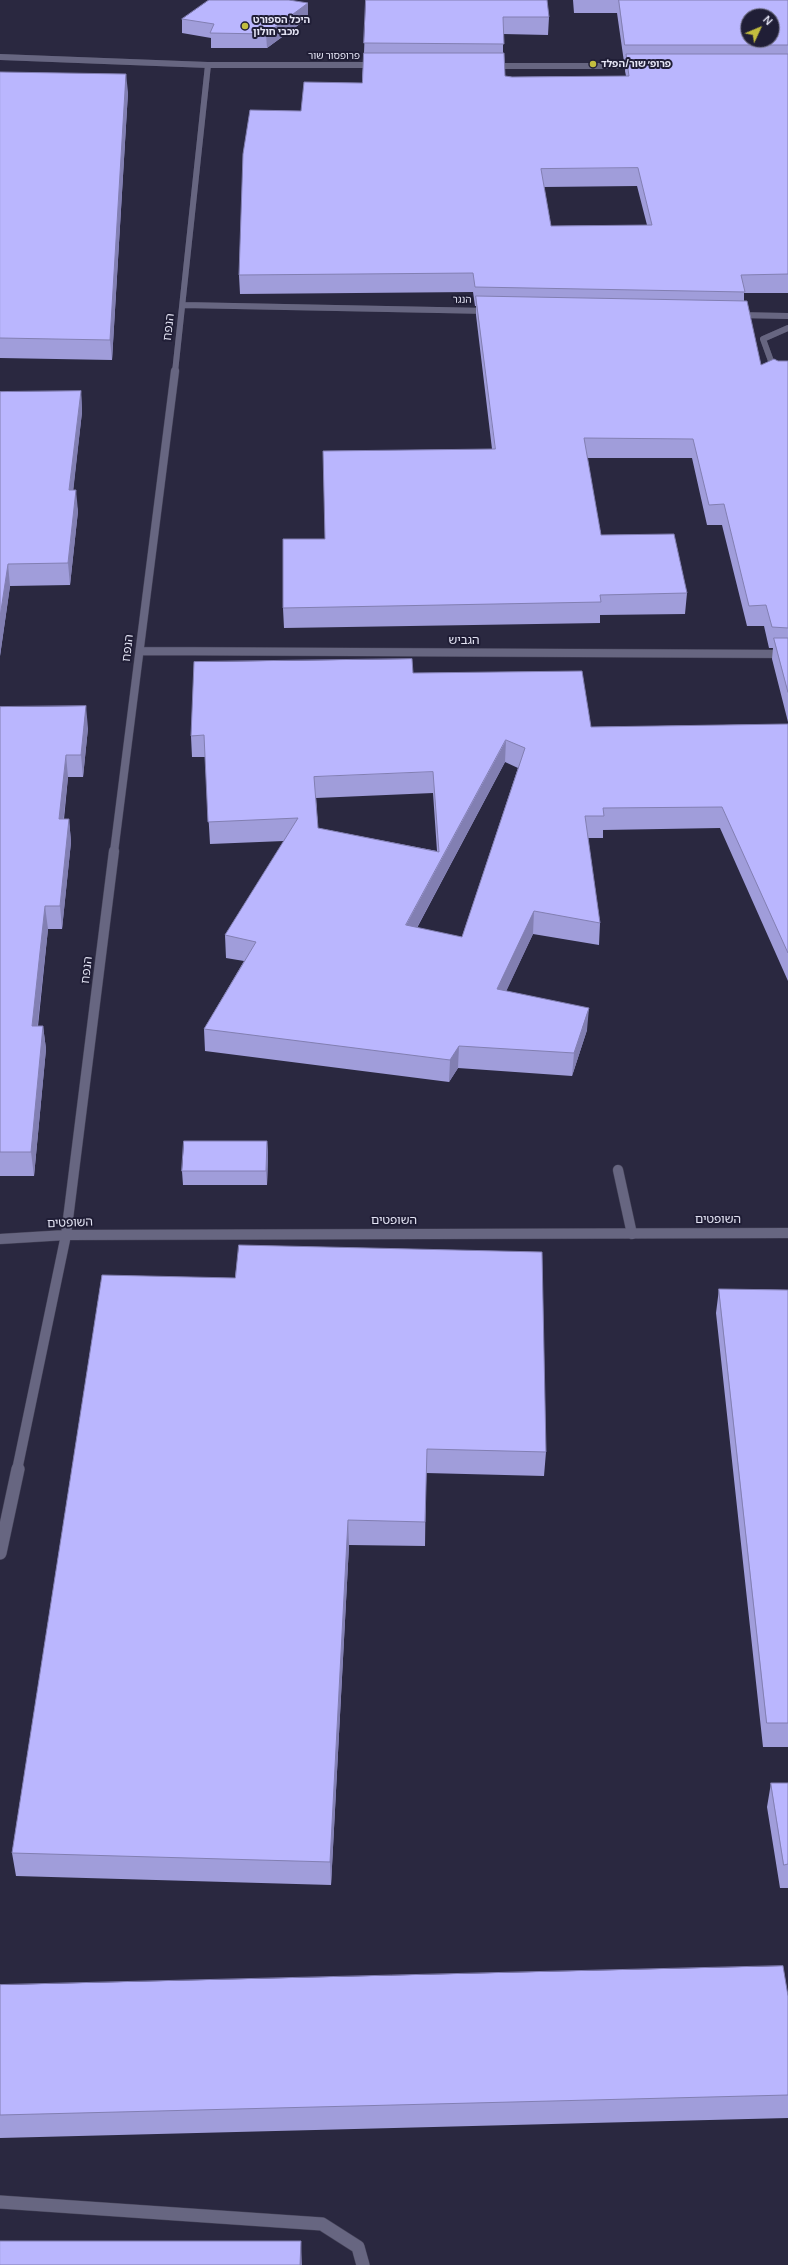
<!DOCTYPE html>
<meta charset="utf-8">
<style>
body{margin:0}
#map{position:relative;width:788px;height:2265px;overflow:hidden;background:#2a2840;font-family:Manrope,sans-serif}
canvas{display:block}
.north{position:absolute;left:740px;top:8px;width:40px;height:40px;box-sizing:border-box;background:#201e36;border:1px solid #6f6e82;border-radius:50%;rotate:46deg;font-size:11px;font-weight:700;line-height:16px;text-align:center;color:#e5e5f5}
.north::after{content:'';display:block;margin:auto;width:14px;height:18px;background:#c3bd3e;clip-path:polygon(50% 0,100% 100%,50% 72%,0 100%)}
</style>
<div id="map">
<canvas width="788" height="2265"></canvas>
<div class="north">N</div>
</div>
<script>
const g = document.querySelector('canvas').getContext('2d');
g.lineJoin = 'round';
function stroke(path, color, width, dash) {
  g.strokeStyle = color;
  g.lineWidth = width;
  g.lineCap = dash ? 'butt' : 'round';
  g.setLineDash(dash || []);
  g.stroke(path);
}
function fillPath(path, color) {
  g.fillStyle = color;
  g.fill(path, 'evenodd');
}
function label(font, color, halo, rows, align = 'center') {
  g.font = font + ' Manrope,"Noto Sans Hebrew",sans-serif';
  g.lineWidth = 4;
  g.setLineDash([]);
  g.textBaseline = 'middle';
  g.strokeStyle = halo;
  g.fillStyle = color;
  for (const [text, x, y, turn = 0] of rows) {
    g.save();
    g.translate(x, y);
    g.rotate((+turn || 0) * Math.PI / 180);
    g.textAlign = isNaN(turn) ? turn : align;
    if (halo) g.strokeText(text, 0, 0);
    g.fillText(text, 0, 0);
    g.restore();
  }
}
const laneFar3 = new Path2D(`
 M 775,372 L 763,339 L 788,328`);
const laneFar2 = new Path2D(`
 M 775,371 L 776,375 L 788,375`);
const laneFar1 = new Path2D(`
 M 618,1170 L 632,1234
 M 17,1470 L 66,1235`);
const lane = new Path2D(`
 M 0,1553 L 18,1469
 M 0,2202 L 322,2224 L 358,2247 L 363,2265`);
const streetFar2 = new Path2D(`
 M 183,305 L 489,311
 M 737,315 L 788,316
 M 175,372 L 208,65`);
const streetFar1 = new Path2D(`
 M 140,651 L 788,654
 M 114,852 L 175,371`);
const street = new Path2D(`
 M 66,1235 L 114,851
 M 0,1239 L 66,1235 L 788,1233`);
const secondary = new Path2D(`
 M 0,57 L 208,65 L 376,65
 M 492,66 L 638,66`);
stroke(laneFar3, '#454358', 6);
stroke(laneFar2, '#454358', 9);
stroke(laneFar1, '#454358', 11);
stroke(lane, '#454358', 14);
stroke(streetFar2, '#454358', 6);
stroke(streetFar1, '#454358', 9);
stroke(street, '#454358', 11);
stroke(secondary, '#454358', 6);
stroke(laneFar3, '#676681', 6);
stroke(laneFar2, '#676681', 8);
stroke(laneFar1, '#676681', 10);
stroke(lane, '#676681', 13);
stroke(streetFar2, '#676681', 6);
stroke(streetFar1, '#676681', 8);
stroke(street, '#676681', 10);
stroke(secondary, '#676681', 6);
fillPath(new Path2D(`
 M 366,0 L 549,17 L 548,35 L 503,34 L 503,53 L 505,76 L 512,77 L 626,76 L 625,71 L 626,62 L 624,62 L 617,13 L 574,13 L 573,0 L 788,0 L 788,293 L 744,293 L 744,301 L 761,365 L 778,361 L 788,361 L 788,722 L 772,659 L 773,648 L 769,648 L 764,626 L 747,626 L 722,525 L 707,525 L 692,458 L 587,458 L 601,535 L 687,593 L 685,614 L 600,615 L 600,623 L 284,628 L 283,608 L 325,539 L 492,449 L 476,315 L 476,306 L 475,306 L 473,292 L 240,294 L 239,275 L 301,111 L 362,83 L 364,53 ZM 637,186 L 647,225 L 551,226 L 544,187 Z
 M 308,3 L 308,18 L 267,48 L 211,48 L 211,38 L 182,33 L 182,19 Z
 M 0,72 L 128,92 L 112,360 L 0,358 Z
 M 81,391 L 82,412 L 73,490 L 78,511 L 70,585 L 10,586 L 0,656 L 0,392 Z
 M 413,673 L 591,727 L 788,724 L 788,981 L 720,828 L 603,830 L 603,838 L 588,838 L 600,923 L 599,945 L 533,934 L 506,991 L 587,1030 L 572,1076 L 458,1068 L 449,1082 L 205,1051 L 204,1029 L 244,961 L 226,958 L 225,935 L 284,841 L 210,844 L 205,757 L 192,757 L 191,736 ZM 505,762 L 518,768 L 462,937 L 417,928 ZM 433,793 L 437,851 L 318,828 L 316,798 Z
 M 0,707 L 88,728 L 83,777 L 68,777 L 64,819 L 69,819 L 71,842 L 62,929 L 48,929 L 38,1026 L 43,1026 L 46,1049 L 34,1176 L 0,1176 Z
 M 267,1141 L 268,1155 L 267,1185 L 183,1185 L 182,1171 Z
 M 102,1275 L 546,1452 L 544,1476 L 426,1473 L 425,1546 L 349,1545 L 331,1885 L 16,1876 L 12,1853 Z
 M 719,1289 L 788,1290 L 788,1747 L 763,1747 L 716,1313 Z
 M 771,1783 L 788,1783 L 788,1888 L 780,1888 L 767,1807 Z
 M 0,1985 L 788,1996 L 788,2118 L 0,2138 Z`), '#a09dda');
fillPath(new Path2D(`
 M 308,3 L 308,18 L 267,48 L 266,34 Z
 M 126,74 L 128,92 L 112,360 L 110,340 Z
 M 81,391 L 82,412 L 71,511 L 69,490 Z
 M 76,490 L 78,511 L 70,585 L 68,563 Z
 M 8,564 L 10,586 L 0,656 L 0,617 Z
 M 86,706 L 88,728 L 83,777 L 81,755 Z
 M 506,740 L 505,762 L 406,948 L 406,925 Z
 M 66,755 L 68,777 L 61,842 L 59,819 Z
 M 69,819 L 71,842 L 62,929 L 60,906 Z
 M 45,906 L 48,929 L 35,1049 L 32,1026 Z
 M 534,911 L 533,934 L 497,1011 L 497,989 Z
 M 589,1008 L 587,1030 L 572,1076 L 574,1053 Z
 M 43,1026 L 46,1049 L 34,1176 L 31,1152 Z
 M 459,1046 L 458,1068 L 449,1082 L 450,1060 Z
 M 267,1141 L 268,1155 L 267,1185 L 266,1171 Z
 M 348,1520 L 349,1545 L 331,1885 L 330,1862 Z
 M 301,2241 L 302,2265 L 300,2265 Z`), '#827fb2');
const building = new Path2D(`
 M 209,0 L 289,0 L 308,3 L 266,34 L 210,33 L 214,24 L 182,19 Z
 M 366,0 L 547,0 L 549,17 L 503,17 L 504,44 L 364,43 Z
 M 619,0 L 788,0 L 788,45 L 625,45 ZM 748,16 L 772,16 L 772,40 L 748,40 Z
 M 364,53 L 504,53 L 505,76 L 512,77 L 629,76 L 626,54 L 788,54 L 788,274 L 741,275 L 745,292 L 475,287 L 473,273 L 239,275 L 243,154 L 250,110 L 301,111 L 304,82 L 362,83 ZM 638,168 L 652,225 L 551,226 L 541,169 Z
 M 0,72 L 126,74 L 110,340 L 0,338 Z
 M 476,296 L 747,301 L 761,365 L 774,359 L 778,361 L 788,361 L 788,628 L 772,627 L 766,605 L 749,606 L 724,504 L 709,505 L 693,439 L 584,438 L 601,535 L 674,534 L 687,593 L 600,595 L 601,602 L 283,608 L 283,539 L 325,539 L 323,451 L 495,449 Z
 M 81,391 L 69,490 L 76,490 L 68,563 L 8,564 L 0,617 L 0,392 Z
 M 774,638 L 788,638 L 788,692 Z
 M 412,659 L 413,673 L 582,671 L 591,727 L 788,724 L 788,953 L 722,807 L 603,808 L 604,816 L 585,816 L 600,923 L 534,911 L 497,989 L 589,1008 L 574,1053 L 459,1046 L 450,1060 L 204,1029 L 256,942 L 225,935 L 298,818 L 208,822 L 204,735 L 191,736 L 194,662 ZM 506,740 L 525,748 L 462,937 L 406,925 ZM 433,772 L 439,852 L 318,828 L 314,777 Z
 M 86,706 L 81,755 L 66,755 L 59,819 L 69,819 L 60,906 L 45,906 L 32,1026 L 43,1026 L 31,1152 L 0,1152 L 0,707 Z
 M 184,1141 L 267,1141 L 266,1171 L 182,1171 Z
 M 239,1245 L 542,1252 L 546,1452 L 427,1449 L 425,1522 L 348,1520 L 330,1862 L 12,1853 L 102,1275 L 235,1278 Z
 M 719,1289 L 788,1290 L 788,1723 L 767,1723 Z
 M 771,1783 L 788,1783 L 788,1864 L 784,1865 Z
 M 783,1966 L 788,1996 L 788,2095 L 0,2115 L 0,1985 Z
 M 0,2241 L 301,2241 L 300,2265 L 0,2265 Z`);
fillPath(building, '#bab6fe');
stroke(building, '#827fb2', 1);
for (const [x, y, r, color] of [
 [245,26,4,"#c3bd3e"],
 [593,64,4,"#c3bd3e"]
]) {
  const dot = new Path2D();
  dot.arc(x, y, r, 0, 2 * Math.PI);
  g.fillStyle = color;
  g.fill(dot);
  stroke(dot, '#201e36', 1.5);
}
label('bold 10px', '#e5e5f5', '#201e36', [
 ["היכל הספורט",253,20],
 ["מכבי חולון",253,32],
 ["פרופ׳ שור/הפלד",601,64]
], 'left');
label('10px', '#e5e5f5', '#201e36', [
 ["פרופסור שור",334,56],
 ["הנגר",462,300,1]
]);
label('12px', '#e5e5f5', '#201e36', [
 ["הנפח",169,327,-83],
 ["הגביש",464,641],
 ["הנפח",128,648,-83],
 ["הנפח",87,970,-83],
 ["השופטים",718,1220],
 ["השופטים",394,1221],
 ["השופטים",70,1223,-2]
]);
</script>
